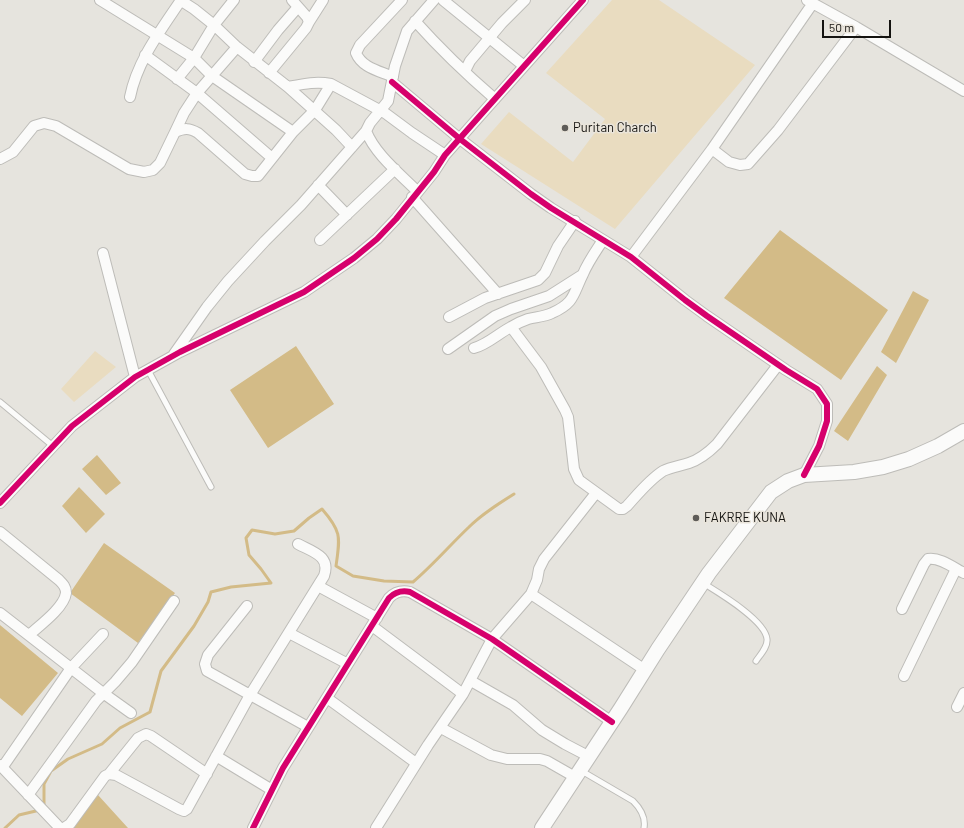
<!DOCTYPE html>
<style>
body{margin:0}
#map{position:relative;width:964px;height:828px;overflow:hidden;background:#e6e4de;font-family:Barlow,sans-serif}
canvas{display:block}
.scale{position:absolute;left:822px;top:20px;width:69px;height:18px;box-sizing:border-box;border:2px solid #141310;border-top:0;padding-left:5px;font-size:12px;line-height:14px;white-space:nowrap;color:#141310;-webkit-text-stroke:3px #eae5db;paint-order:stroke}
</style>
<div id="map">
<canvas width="964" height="828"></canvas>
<div class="scale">50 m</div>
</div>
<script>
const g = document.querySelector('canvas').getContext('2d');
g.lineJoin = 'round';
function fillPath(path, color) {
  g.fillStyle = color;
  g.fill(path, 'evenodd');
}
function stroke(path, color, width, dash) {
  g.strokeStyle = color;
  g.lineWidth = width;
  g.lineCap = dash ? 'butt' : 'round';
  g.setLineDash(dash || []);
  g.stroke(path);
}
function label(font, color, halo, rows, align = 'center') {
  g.font = font + ' Barlow,sans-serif';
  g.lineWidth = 3;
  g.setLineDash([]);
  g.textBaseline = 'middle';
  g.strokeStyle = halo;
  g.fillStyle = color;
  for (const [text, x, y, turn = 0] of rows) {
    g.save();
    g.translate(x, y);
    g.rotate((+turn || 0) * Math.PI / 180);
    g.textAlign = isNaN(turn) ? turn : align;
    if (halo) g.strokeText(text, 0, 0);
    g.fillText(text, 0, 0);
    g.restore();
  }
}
fillPath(new Path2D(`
 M 612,0 L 659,0 L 755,65 L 615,229 L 481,144 L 509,112 L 573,162 L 605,119 L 546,73 Z
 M 95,351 L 116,367 L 74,402 L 61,389 Z`), '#e9dcc0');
fillPath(new Path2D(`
 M 780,230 L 888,310 L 841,380 L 724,298 Z
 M 913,291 L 929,300 L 896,363 L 881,352 Z
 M 296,346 L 334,404 L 268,448 L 230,390 Z
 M 877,366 L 887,375 L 848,441 L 834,431 Z
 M 97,455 L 121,483 L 106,495 L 82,469 Z
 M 79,487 L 105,514 L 86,533 L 62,506 Z
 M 104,543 L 175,593 L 138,643 L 70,593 Z
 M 0,625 L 58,673 L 22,716 L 0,698 Z
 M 98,795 L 128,828 L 71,828 Z`), '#d3bb87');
stroke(new Path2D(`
 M 44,807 L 44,784 L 51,771 L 68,759 L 102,744 L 120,728 L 150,712 L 161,671 L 194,626 L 208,602 L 211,592 L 231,587 L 271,583 L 261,569 L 249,555 L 246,538 L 252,530 L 275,534 L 294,531 L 309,518 L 322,509 C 342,532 340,537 336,566 L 353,576 L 384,581 L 413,582 C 433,565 450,545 469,527 C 482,514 498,504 514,494
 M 5,828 L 19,815 L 40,810`), '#d3bb87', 3);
const service = new Path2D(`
 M 148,370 L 211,487
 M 0,402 L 53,446
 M 703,583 C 719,593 765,620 767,639 C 768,647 760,655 756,661
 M 580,770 L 633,801 C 641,809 646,817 644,828`);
const minor = new Path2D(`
 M 100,0 L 194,58 L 212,76 L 293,132
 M 180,0 L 194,9 L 214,25 L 237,47 L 288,87 L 336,130 L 352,147
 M 443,0 L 524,66
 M 807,0 L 856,27 L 964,91
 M 415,21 C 440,49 466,74 495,99
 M 309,22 L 323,0
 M 145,55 L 197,93 L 272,158
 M 254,62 L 278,30 L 298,7
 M 465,71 L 470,61 L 502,23 L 525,0
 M 269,73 L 306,28 L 309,22 L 307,17 L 292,0
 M 393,77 C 380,71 362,68 356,53 L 360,45 L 402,0
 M 177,79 L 194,58 L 214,25 L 234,0
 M 392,82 L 460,139 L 531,194 L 551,208 L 631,257 L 685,300 L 707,316 L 786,370 L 817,389 L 827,404 L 827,421 L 819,446 L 804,475
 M 288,87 C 303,84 316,81 331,84 L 385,113 L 412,133 L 445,155
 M 130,97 C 137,61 161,30 181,0
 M 175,132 L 184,113 L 197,93 L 237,47
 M 712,149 L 729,162 L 740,165 L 748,164 L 778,130 L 856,27
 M 0,159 L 13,152 L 34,126 L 44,123 L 56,126 L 129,169 L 144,172 L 153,170 L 160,163 L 175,132 C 185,128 189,128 198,133 L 245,174 L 252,176 L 258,176 L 293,132 L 315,110 L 331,84
 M 318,185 L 347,215
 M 417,191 C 399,173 375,154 366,131 L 370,123 L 388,101 L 395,66 L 407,31 L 434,0
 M 412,197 L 498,294
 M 320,240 L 395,169
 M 103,253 L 135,377
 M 631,257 L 712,149 L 813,3
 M 449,317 L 485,298 L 538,280 L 545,273 L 558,246 L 575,221
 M 511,327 L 541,367 L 565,410 L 568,417 L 574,469 L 579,480 L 619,509 L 623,509 L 627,506 C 638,494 649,480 663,471 C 671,467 680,466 689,463 C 701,459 709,452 717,444 L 778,365
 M 474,348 C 487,345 499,333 511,327 C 516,324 522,321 528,319 C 535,317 544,317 552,313 C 575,303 573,294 583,274 C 588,262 596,251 603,240
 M 448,349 L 495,316 L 511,309 L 549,296 L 582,275
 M 174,354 L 207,307 L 228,281 L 265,241 L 301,205 L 366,131
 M 0,503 L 72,426 L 135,377 L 180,352 L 304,292 L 354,258 L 377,239 L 396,219 L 434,172 L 445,155 L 583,0
 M 0,532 L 59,580 C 63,584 66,587 66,593 C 64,608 39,626 29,635
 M 318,586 L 377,618
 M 531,594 L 645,670
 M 247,606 L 208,655 L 205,664 L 207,671 L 308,727
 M 902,609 L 924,564 L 928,559 C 940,557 954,568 964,573
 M 0,613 L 103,693 L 131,713
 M 372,626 L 463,694
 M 289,633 L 348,664
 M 904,676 L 956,569
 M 471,681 L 513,705 L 542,730 L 565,744 L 588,756
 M 327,698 L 416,763
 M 957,707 L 964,693
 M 441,728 L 491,755 L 507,759 L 540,759 L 547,761 L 575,777
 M 216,756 L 272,790
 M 0,765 L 59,827 L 61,828
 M 2,768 L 71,668 L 103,634
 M 109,774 L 138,738 L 146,734 L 151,736 L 207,774
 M 28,795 L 96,701 L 115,682 L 132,662 L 174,601
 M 64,828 L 70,824 L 105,776 L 109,774 L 116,775 L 179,809 L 184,811 L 187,809 L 250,695 L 324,576 C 331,556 313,552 298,544
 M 253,828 L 283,768 L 389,598 C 395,592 401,590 410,592 L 492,639 L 612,722
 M 376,828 L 428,745 L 463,694 L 492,639 L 531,594 L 537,580 L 539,569 L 544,559 L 596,493`);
const secondary = new Path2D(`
 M 542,828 L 621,708 L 658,649 L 709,573 L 771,492 L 788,481 L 804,475 L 854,472 L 883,467 L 909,459 L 938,446 L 964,431`);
stroke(service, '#bdbcb8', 7);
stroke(minor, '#bdbcb8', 12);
stroke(secondary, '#bdbcb8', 16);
stroke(service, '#fbfbfa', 5);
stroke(minor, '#fbfbfa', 10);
stroke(secondary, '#fbfbfa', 14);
stroke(new Path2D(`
 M 392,82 L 460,139 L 531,194 L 551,208 L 631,257 L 685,300 L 707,316 L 786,370 L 817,389 L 827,404 L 827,421 L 819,446 L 804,475
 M 0,503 L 72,426 L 135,377 L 180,352 L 304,292 L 354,258 L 377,239 L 396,219 L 434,172 L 445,155 L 583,0
 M 253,828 L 283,768 L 389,598 C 395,592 401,590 410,592 L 492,639 L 612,722`), '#d6006c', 6);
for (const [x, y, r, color] of [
 [565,128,4,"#5e5c58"],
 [696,518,4,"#5e5c58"]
]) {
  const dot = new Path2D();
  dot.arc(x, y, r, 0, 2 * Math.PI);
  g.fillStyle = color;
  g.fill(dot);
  stroke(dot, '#eae5db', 1.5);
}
label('13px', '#141310', '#eae5db', [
 ["Puritan Charch",573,128],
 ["FAKRRE KUNA",704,518]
], 'left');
</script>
